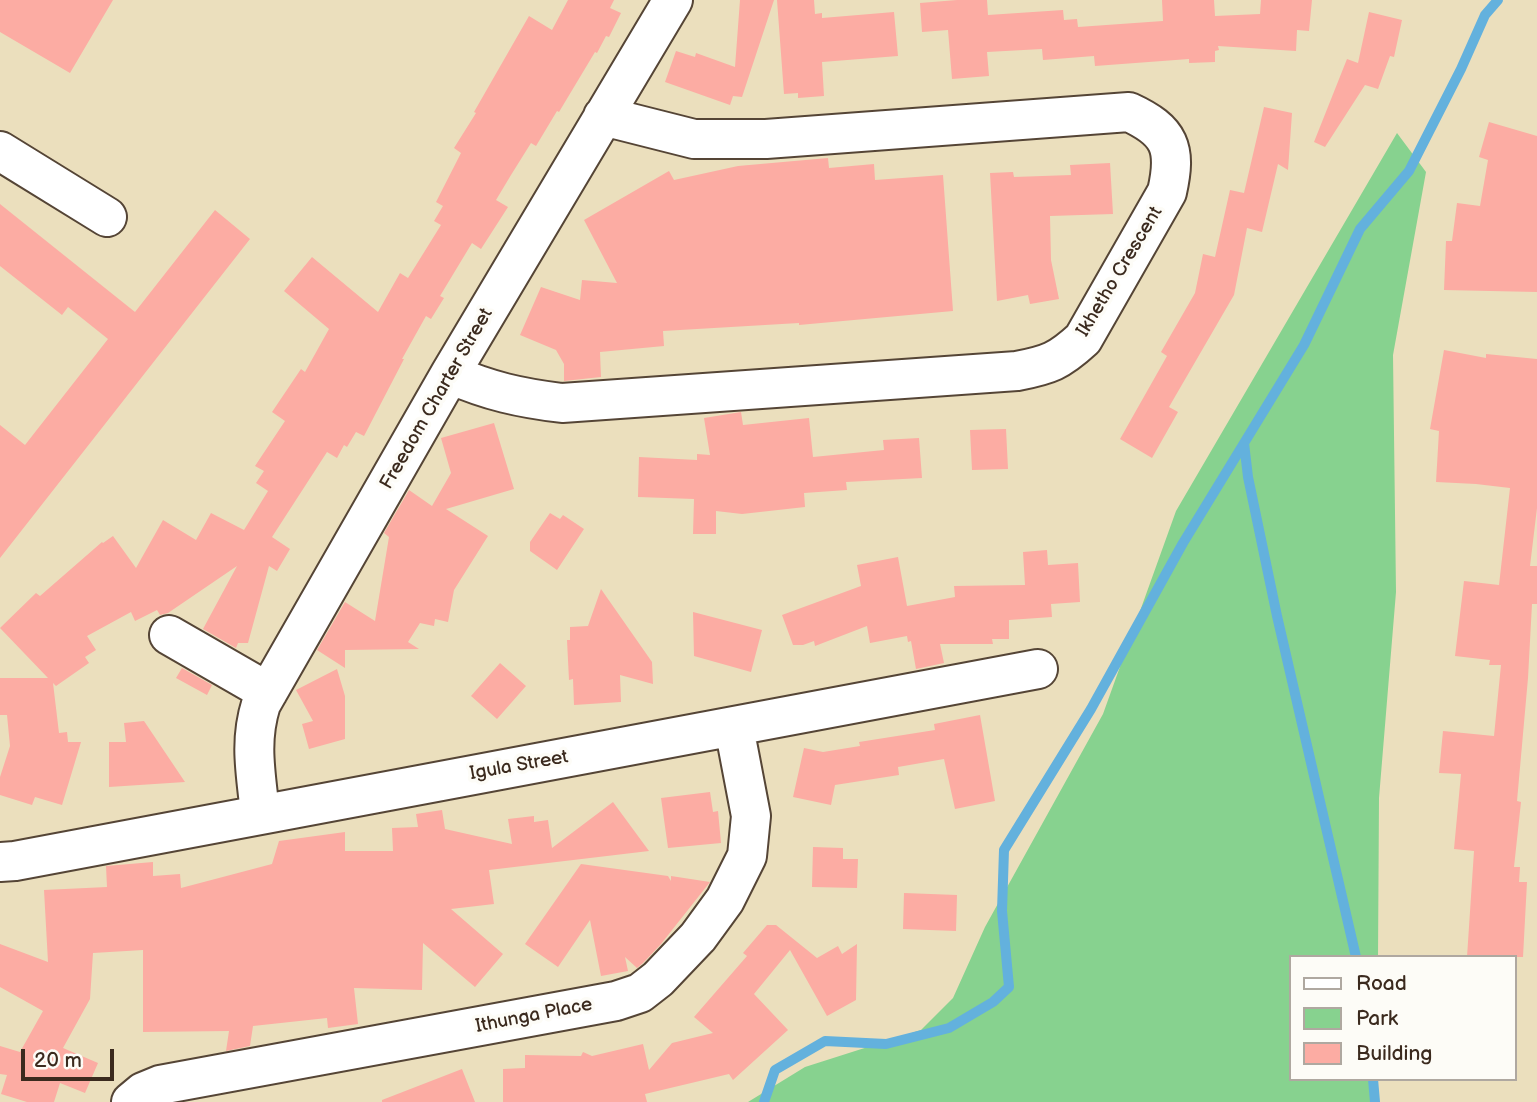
<!DOCTYPE html>
<style>
body{margin:0}
#map{position:relative;width:1537px;height:1102px;overflow:hidden;background:#ebdfbd;font-family:"Balsamiq Sans",sans-serif}
canvas{display:block}
.legend{position:absolute;left:1289px;top:955px;width:228px;height:126px;box-sizing:border-box;background:#fdfcf7;border:2px solid #afa8a0;margin:0;padding:9px 12px;list-style:none;font-size:21px;color:#3b2a1e}
.legend li{display:flex;align-items:center;gap:14px;height:35px}
.legend b{width:35px;border:2px solid #afa8a0}
.scale{position:absolute;left:21px;top:1049px;width:93px;height:32px;box-sizing:border-box;border:4px solid #3b2a1e;border-top:0;padding-left:9px;font-size:21px;line-height:24px;white-space:nowrap;color:#3b2a1e;-webkit-text-stroke:5px #fdfcf7;paint-order:stroke}
</style>
<div id="map">
<canvas width="1537" height="1102"></canvas>
<ul class="legend">
<li><b style="height:9px;background:#fff"></b>Road</li>
<li><b style="height:19px;background:#87d28f"></b>Park</li>
<li><b style="height:19px;background:#fcaca3"></b>Building</li>
</ul>
<div class="scale">20 m</div>
</div>
<script>
const g = document.querySelector('canvas').getContext('2d');
g.lineJoin = 'round';
function fillPath(path, color) {
  g.fillStyle = color;
  g.fill(path, 'evenodd');
}
function stroke(path, color, width, dash) {
  g.strokeStyle = color;
  g.lineWidth = width;
  g.lineCap = dash ? 'butt' : 'round';
  g.setLineDash(dash || []);
  g.stroke(path);
}
function label(font, color, halo, rows, align = 'center') {
  g.font = font + ' "Balsamiq Sans",sans-serif';
  g.lineWidth = 7;
  g.setLineDash([]);
  g.textBaseline = 'middle';
  g.strokeStyle = halo;
  g.fillStyle = color;
  for (const [text, x, y, turn = 0] of rows) {
    g.save();
    g.translate(x, y);
    g.rotate((+turn || 0) * Math.PI / 180);
    g.textAlign = isNaN(turn) ? turn : align;
    if (halo) g.strokeText(text, 0, 0);
    g.fillText(text, 0, 0);
    g.restore();
  }
}
fillPath(new Path2D(`
 M 1397,133 L 1426,172 L 1393,355 L 1396,592 L 1379,798 L 1378,957 L 1290,957 L 1290,1079 L 1378,1079 L 1378,1102 L 748,1102 L 805,1067 L 921,1030 L 953,998 L 985,927 L 1103,714 L 1176,511 Z`), '#87d28f');
stroke(new Path2D(`
 M 1244,443 L 1248,477 L 1277,616 L 1356,957
 M 1373,1079 L 1375,1102
 M 764,1102 L 775,1070 L 825,1041 L 886,1044 L 949,1028 L 993,1002 L 1009,987 L 1002,911 L 1004,850 L 1091,709 L 1183,543 L 1304,345 L 1360,229 L 1409,171 L 1461,69 L 1485,15 L 1498,0`), '#63b1dd', 10);
fillPath(new Path2D(`
 M 0,0 L 113,0 L 70,73 L 0,32 Z
 M 568,0 L 614,0 L 610,8 L 621,13 L 609,37 L 606,36 L 597,53 L 595,52 L 559,112 L 557,111 L 536,146 L 531,143 L 511,175 L 496,200 L 508,207 L 481,249 L 472,243 L 440,296 L 444,298 L 431,319 L 426,316 L 402,359 L 404,359 L 364,436 L 356,432 L 347,447 L 344,445 L 337,458 L 327,452 L 272,537 L 290,549 L 277,571 L 269,566 L 248,643 L 238,643 L 236,648 L 203,629 L 237,566 L 168,613 L 160,615 L 157,610 L 135,621 L 131,612 L 87,636 L 96,650 L 85,657 L 89,663 L 56,686 L 53,683 L 59,733 L 67,732 L 68,742 L 81,742 L 62,805 L 35,797 L 32,805 L 0,795 L 0,777 L 10,746 L 7,715 L 0,715 L 0,678 L 48,678 L 0,628 L 36,593 L 40,596 L 102,542 L 103,543 L 113,536 L 136,568 L 163,520 L 196,540 L 211,513 L 244,530 L 268,491 L 256,483 L 264,471 L 255,466 L 285,421 L 272,412 L 301,369 L 305,372 L 329,329 L 284,291 L 312,257 L 378,312 L 400,273 L 408,278 L 441,225 L 434,221 L 443,206 L 436,202 L 461,153 L 454,148 L 476,113 L 474,112 L 529,16 L 552,30 Z
 M 740,0 L 774,0 L 742,97 L 733,96 L 730,105 L 665,82 L 676,51 L 695,57 L 696,53 L 735,67 Z
 M 777,0 L 814,0 L 815,14 L 822,13 L 822,18 L 894,12 L 898,56 L 822,62 L 824,96 L 798,98 L 798,93 L 784,94 Z
 M 957,0 L 987,0 L 988,15 L 1063,10 L 1064,20 L 1077,19 L 1078,27 L 1163,21 L 1162,0 L 1214,0 L 1215,16 L 1260,14 L 1261,0 L 1312,0 L 1309,31 L 1297,30 L 1296,51 L 1218,46 L 1219,50 L 1215,51 L 1215,62 L 1189,63 L 1189,59 L 1095,66 L 1094,56 L 1043,60 L 1042,49 L 987,52 L 989,76 L 952,79 L 948,30 L 922,32 L 920,3 Z
 M 1369,12 L 1402,20 L 1394,57 L 1390,56 L 1378,89 L 1365,85 L 1325,147 L 1314,142 L 1347,59 L 1358,63 Z
 M 1264,107 L 1292,113 L 1288,170 L 1278,164 L 1262,232 L 1247,228 L 1234,295 L 1169,407 L 1178,412 L 1152,458 L 1120,439 L 1167,356 L 1161,352 L 1195,293 L 1203,254 L 1215,257 L 1230,190 L 1244,193 Z
 M 1489,122 L 1537,136 L 1537,292 L 1444,290 L 1446,241 L 1452,241 L 1457,203 L 1480,206 L 1488,160 L 1479,157 Z
 M 828,158 L 829,168 L 874,164 L 875,180 L 943,175 L 953,311 L 799,325 L 799,323 L 663,331 L 664,346 L 600,352 L 601,377 L 564,381 L 564,364 L 556,350 L 520,335 L 541,287 L 580,300 L 582,280 L 617,283 L 584,220 L 669,171 L 674,180 L 738,166 Z
 M 1110,163 L 1113,214 L 1050,216 L 1051,260 L 1059,299 L 1030,304 L 1028,295 L 997,301 L 990,173 L 1013,172 L 1014,177 L 1071,175 L 1070,165 Z
 M 0,204 L 135,312 L 215,210 L 250,239 L 0,558 L 0,425 L 25,445 L 108,339 L 68,307 L 62,315 L 0,266 Z
 M 1444,350 L 1486,358 L 1486,354 L 1537,359 L 1537,508 L 1530,566 L 1537,566 L 1537,604 L 1532,604 L 1528,678 L 1517,801 L 1521,802 L 1514,867 L 1520,867 L 1519,882 L 1527,882 L 1523,957 L 1467,957 L 1474,851 L 1454,849 L 1461,774 L 1439,773 L 1443,731 L 1494,736 L 1501,665 L 1489,665 L 1490,660 L 1455,656 L 1464,581 L 1499,585 L 1510,488 L 1476,484 L 1436,482 L 1439,431 L 1430,429 Z
 M 741,412 L 743,425 L 809,418 L 813,457 L 884,450 L 883,440 L 919,438 L 922,478 L 846,482 L 847,490 L 804,493 L 805,507 L 742,514 L 716,511 L 716,534 L 693,534 L 694,499 L 638,497 L 639,457 L 697,460 L 697,454 L 710,455 L 704,418 Z
 M 494,423 L 514,489 L 446,509 L 488,536 L 454,590 L 448,622 L 435,619 L 434,626 L 420,623 L 408,642 L 419,649 L 345,650 L 345,668 L 317,650 L 345,602 L 375,621 L 389,537 L 384,533 L 409,490 L 432,506 L 451,473 L 441,438 Z
 M 1006,429 L 1008,469 L 972,470 L 970,430 Z
 M 550,513 L 560,519 L 563,515 L 584,529 L 557,570 L 530,551 L 530,542 Z
 M 1047,550 L 1048,565 L 1078,563 L 1080,602 L 1051,604 L 1052,617 L 1009,620 L 1009,639 L 992,639 L 993,644 L 940,644 L 944,663 L 916,669 L 911,641 L 908,642 L 907,636 L 870,643 L 867,626 L 815,646 L 814,641 L 803,645 L 793,645 L 782,615 L 861,586 L 857,565 L 898,557 L 907,606 L 955,597 L 954,586 L 1025,585 L 1023,552 Z
 M 601,589 L 652,662 L 653,684 L 620,675 L 621,702 L 574,705 L 573,679 L 569,680 L 567,640 L 570,640 L 570,627 L 588,626 Z
 M 693,612 L 762,630 L 751,672 L 694,656 Z
 M 500,663 L 526,686 L 497,719 L 471,696 Z
 M 182,668 L 212,685 L 207,695 L 176,678 Z
 M 337,669 L 345,696 L 345,739 L 309,749 L 302,724 L 313,721 L 296,690 Z
 M 980,715 L 995,801 L 955,809 L 944,759 L 898,767 L 899,775 L 835,785 L 831,805 L 793,797 L 804,748 L 823,752 L 860,746 L 859,742 L 935,730 L 934,724 Z
 M 144,721 L 185,782 L 109,787 L 109,742 L 126,742 L 124,723 Z
 M 710,792 L 713,812 L 718,811 L 721,843 L 668,848 L 661,798 Z
 M 613,802 L 649,851 L 489,870 L 494,904 L 451,909 L 503,954 L 475,987 L 423,943 L 422,990 L 354,988 L 358,1024 L 328,1028 L 327,1018 L 253,1026 L 250,1046 L 226,1051 L 229,1031 L 143,1032 L 143,950 L 93,953 L 90,999 L 63,1048 L 98,1063 L 85,1093 L 60,1083 L 54,1102 L 27,1102 L 1,1094 L 7,1075 L 0,1074 L 0,1046 L 20,1052 L 43,1011 L 0,987 L 0,944 L 48,962 L 44,890 L 107,887 L 106,866 L 153,862 L 153,876 L 180,874 L 181,888 L 272,864 L 279,841 L 345,832 L 345,851 L 393,851 L 392,828 L 418,827 L 416,814 L 442,810 L 445,829 L 512,844 L 508,819 L 534,816 L 534,822 L 548,820 L 552,848 Z
 M 813,847 L 843,848 L 843,859 L 858,859 L 857,888 L 812,887 Z
 M 581,864 L 668,876 L 671,881 L 671,876 L 710,882 L 661,944 L 643,963 L 637,968 L 625,957 L 628,971 L 601,976 L 590,920 L 558,967 L 525,944 Z
 M 904,893 L 957,895 L 956,931 L 903,929 Z
 M 767,925 L 776,925 L 817,958 L 838,946 L 842,954 L 857,944 L 856,1000 L 827,1016 L 790,950 L 754,994 L 788,1030 L 733,1080 L 729,1074 L 645,1094 L 647,1102 L 503,1102 L 503,1069 L 525,1068 L 525,1055 L 581,1056 L 583,1052 L 592,1056 L 643,1044 L 649,1070 L 672,1043 L 713,1033 L 694,1017 L 747,956 L 743,953 Z
 M 462,1069 L 475,1102 L 382,1102 L 382,1100 Z`), '#fcaca3');
const minor = new Path2D(`
 M 0,151 L 107,217
 M 450,374 C 489,391 520,398 562,403 L 1017,371 C 1049,365 1059,361 1083,339 L 1167,192 C 1177,148 1170,131 1129,112 L 766,139 L 694,139 L 603,116
 M 169,635 L 268,692
 M 260,813 C 256,774 249,742 261,704 L 450,374 L 673,0
 M 0,862 L 15,861 C 356,795 698,735 1038,669
 M 131,1102 L 143,1092 L 160,1085 L 616,1001 L 640,993 L 658,979 L 698,937 L 725,900 L 747,856 L 751,816 L 734,727`);
stroke(minor, '#554536', 42);
stroke(minor, '#fff', 38);
label('19px', '#3b2a1e', '#fdfcf7', [
 ["Ikhetho Crescent",1120,272,-59],
 ["Freedom Charter Street",437,399,-60],
 ["Igula Street",519,766,-10],
 ["Ithunga Place",534,1016,-11]
]);
</script>
